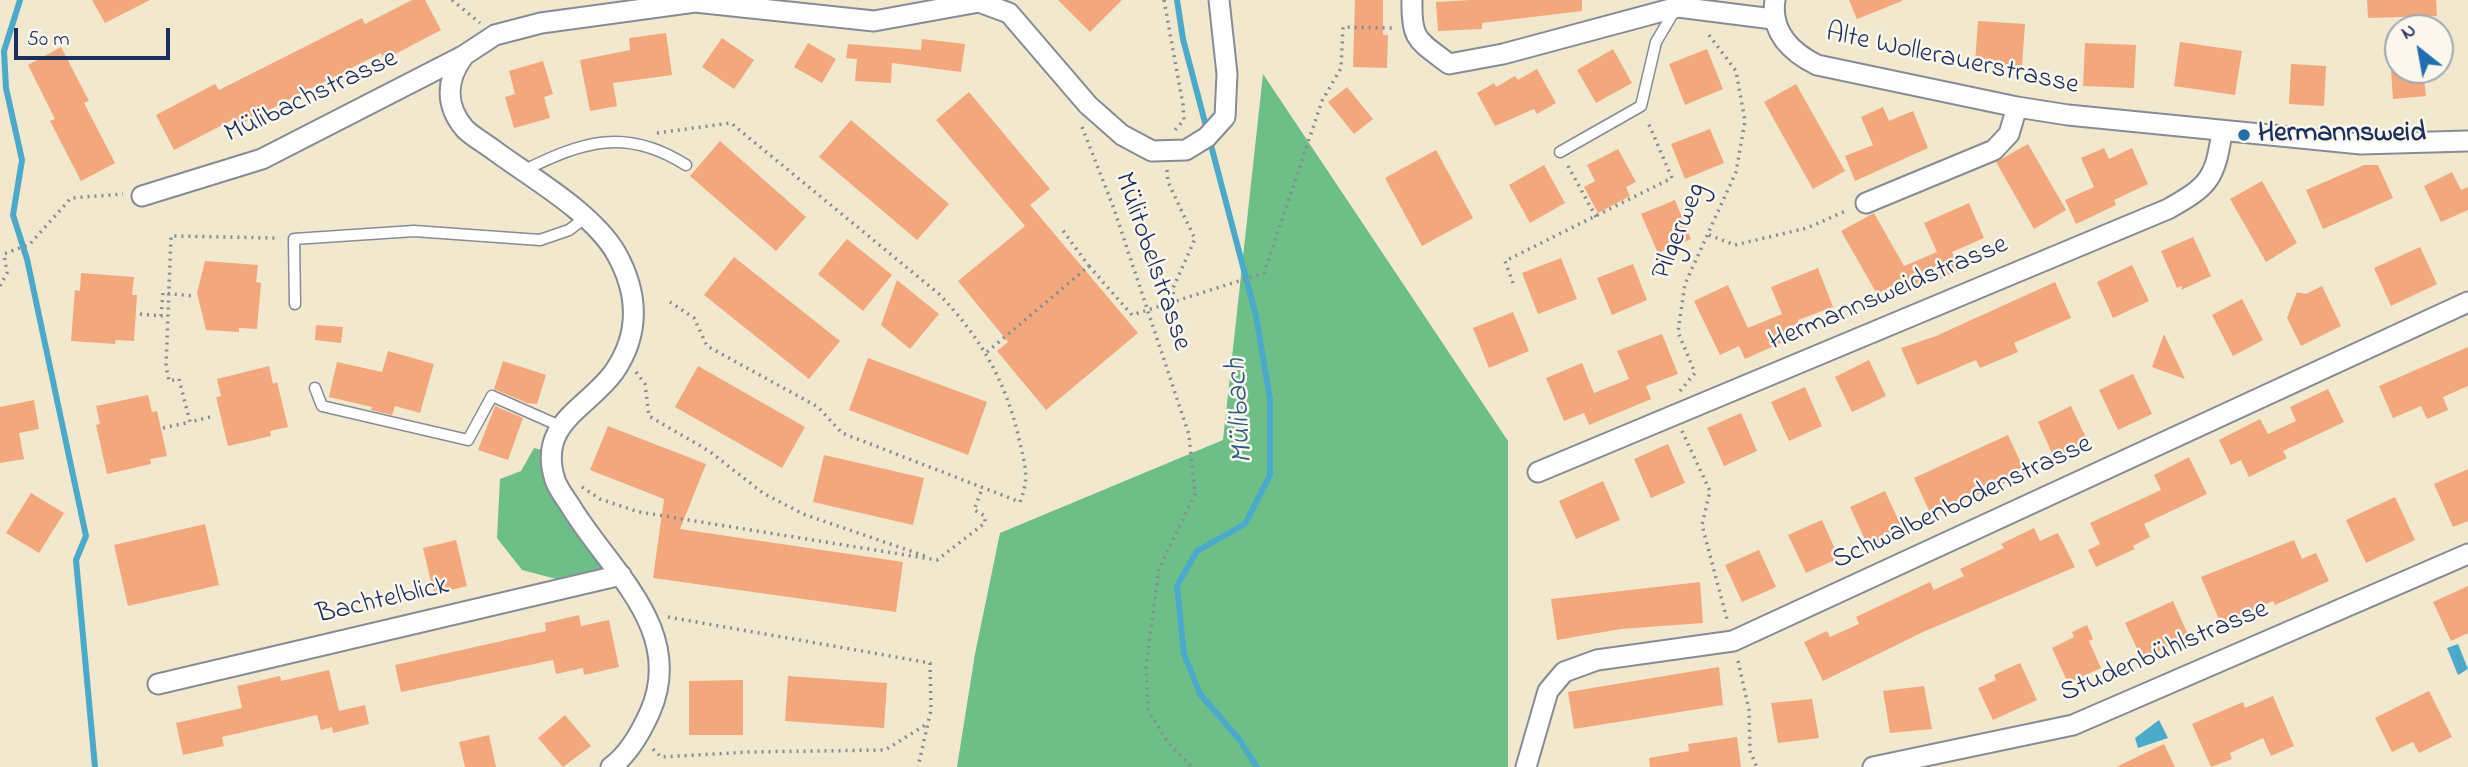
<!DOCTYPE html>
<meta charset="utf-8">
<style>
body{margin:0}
#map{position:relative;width:2468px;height:767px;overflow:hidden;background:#f1e8ce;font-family:"Indie Flower",sans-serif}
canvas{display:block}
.north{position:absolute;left:2384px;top:14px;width:70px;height:70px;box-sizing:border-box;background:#fbf7ec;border:2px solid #a1a7b3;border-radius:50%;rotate:329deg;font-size:19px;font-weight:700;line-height:28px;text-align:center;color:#1b2f5e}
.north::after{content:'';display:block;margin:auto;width:24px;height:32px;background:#1f6fb2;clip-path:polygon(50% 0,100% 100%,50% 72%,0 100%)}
.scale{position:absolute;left:14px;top:28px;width:156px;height:32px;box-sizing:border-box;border:4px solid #1b2f5e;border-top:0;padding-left:9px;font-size:21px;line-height:24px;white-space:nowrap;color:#1b2f5e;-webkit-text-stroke:5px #fbf7ec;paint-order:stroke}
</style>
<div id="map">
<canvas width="2468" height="767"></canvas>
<div class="north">N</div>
<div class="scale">50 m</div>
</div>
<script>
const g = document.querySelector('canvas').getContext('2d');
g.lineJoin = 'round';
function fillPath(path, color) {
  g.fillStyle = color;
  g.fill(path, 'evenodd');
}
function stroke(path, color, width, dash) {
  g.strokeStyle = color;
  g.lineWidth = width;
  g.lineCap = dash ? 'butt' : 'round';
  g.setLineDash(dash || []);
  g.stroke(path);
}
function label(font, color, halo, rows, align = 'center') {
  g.font = font + ' "Indie Flower",sans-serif';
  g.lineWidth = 5;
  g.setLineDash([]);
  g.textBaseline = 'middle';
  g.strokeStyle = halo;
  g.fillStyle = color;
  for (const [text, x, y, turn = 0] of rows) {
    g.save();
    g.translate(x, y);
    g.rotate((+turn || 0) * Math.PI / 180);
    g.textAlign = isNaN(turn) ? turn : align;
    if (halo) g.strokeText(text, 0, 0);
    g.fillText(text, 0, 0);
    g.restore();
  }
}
fillPath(new Path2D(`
 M 1263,74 L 1508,441 L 1508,767 L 957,767 L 975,654 L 1000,533 L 1223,440 Z
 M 534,448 L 550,452 L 555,481 L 617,569 L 583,586 L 522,570 L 497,538 L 500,479 L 521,471 Z`), '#6ebe88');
fillPath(new Path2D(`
 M 2458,644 L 2468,669 L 2458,675 L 2447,648 Z
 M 2159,720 L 2168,738 L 2138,748 L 2135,738 Z`), '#4baaca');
stroke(new Path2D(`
 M 20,0 L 4,51 L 6,88 L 22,160 L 13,215 L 27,259 L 86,536 L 76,560 L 95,767
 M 1177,0 L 1183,39 L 1256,316 L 1270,399 L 1270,475 L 1245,524 L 1197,551 L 1177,586 L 1184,654 L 1200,694 L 1239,739 L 1257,767`), '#4baaca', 6);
fillPath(new Path2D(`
 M 92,0 L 150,0 L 105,23 Z
 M 412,0 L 425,0 L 441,30 L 384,60 L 381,53 L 237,126 L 234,119 L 174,150 L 156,115 L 215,84 L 219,90 L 362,18 L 365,24 Z
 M 1058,0 L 1122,0 L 1090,32 Z
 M 1355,0 L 1383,0 L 1383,35 L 1388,35 L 1387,68 L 1353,67 Z
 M 1471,0 L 1582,0 L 1582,11 L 1482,23 L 1482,29 L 1438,31 L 1436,2 Z
 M 1849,0 L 1902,0 L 1902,1 L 1857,19 Z
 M 2367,0 L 2436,0 L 2437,16 L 2368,18 Z
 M 1978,21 L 2025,24 L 2022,66 L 1975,63 Z
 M 666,33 L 672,75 L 613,83 L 617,106 L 590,111 L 580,60 L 630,50 L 629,38 Z
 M 722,38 L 754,60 L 734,89 L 702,67 Z
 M 922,39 L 965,44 L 961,72 L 892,63 L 891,83 L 855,81 L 857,59 L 846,58 L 848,44 L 921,50 Z
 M 2180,42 L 2242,51 L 2235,95 L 2174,86 Z
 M 808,43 L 836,59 L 822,83 L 794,67 Z
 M 2085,43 L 2136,45 L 2134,88 L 2083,86 Z
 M 61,47 L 89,101 L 84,103 L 115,163 L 81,181 L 50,121 L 55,119 L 28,65 Z
 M 1613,49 L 1632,83 L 1596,103 L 1577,70 Z
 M 1707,49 L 1723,89 L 1685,105 L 1669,64 Z
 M 543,61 L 553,94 L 544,97 L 550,118 L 514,128 L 505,97 L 515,94 L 509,71 Z
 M 2291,64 L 2326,66 L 2324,106 L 2289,104 Z
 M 1537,69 L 1556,103 L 1537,114 L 1534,109 L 1495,126 L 1477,93 L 1494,83 L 1496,87 L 1515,76 L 1518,80 Z
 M 2391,70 L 2423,70 L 2426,96 L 2393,99 Z
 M 1796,84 L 1845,171 L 1813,189 L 1764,102 Z
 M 1347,87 L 1373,119 L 1354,134 L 1328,102 Z
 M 969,92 L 1050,189 L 1030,205 L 1138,333 L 1046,410 L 997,351 L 1008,342 L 958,281 L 1025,226 L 936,120 Z
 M 1883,107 L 1889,121 L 1913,111 L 1928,148 L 1855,181 L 1845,156 L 1873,145 L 1861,117 Z
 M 851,120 L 949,204 L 917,240 L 819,157 Z
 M 1710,129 L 1724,163 L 1685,179 L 1671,144 Z
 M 720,141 L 806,217 L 776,251 L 690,176 Z
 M 2028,144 L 2066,210 L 2034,229 L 1996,162 Z
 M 2104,148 L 2109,159 L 2132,148 L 2148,184 L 2114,200 L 2116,205 L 2076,224 L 2065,200 L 2094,187 L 2081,158 Z
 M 1618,149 L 1636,182 L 1626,187 L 1630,196 L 1598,213 L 1584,187 L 1595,181 L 1587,165 Z
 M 1436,150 L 1473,218 L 1422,246 L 1385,178 Z
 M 1544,165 L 1565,203 L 1530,223 L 1509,185 Z
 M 2364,165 L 2378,165 L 2393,198 L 2323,229 L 2306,190 Z
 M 2452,172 L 2461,190 L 2468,187 L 2468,210 L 2441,222 L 2424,186 Z
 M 2262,181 L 2297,243 L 2266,262 L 2230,199 Z
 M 1675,200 L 1691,239 L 1658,253 L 1641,214 Z
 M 1969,203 L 1984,238 L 1952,252 L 1960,270 L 1902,296 L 1895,284 L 1877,294 L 1841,231 L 1874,213 L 1904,266 L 1937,252 L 1924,223 Z
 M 2193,237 L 2211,276 L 2181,290 L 2182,286 L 2177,288 L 2161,251 Z
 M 847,239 L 892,275 L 863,311 L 818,274 Z
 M 2420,247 L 2437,284 L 2391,306 L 2374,268 Z
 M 734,257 L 840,341 L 809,379 L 704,295 Z
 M 1561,258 L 1577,299 L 1538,314 L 1522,273 Z
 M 205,261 L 258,265 L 256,282 L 261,283 L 257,329 L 239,328 L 239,332 L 206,330 L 197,293 Z
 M 1633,264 L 1647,300 L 1612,315 L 1597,278 Z
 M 2132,265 L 2149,301 L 2113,318 L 2097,282 Z
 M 1818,268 L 1833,307 L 1798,320 L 1803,333 L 1745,359 L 1739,346 L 1720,355 L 1694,301 L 1728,285 L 1748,328 L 1782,314 L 1771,287 Z
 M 81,273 L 134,277 L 132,295 L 137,295 L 134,341 L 116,340 L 115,344 L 71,341 L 75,290 L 80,291 Z
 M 897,280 L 939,314 L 910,349 L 881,325 Z
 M 2055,282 L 2071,318 L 2014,343 L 2018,352 L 1980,368 L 1976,360 L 1917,385 L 1901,348 L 1936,336 Z
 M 2322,286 L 2341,326 L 2301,346 L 2287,318 L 2297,292 L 2306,294 Z
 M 2242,299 L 2263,340 L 2233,356 L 2212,315 Z
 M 1513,312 L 1529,351 L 1489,368 L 1473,328 Z
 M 316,325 L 343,327 L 341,343 L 315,340 Z
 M 1662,334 L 1678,374 L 1646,386 L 1651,399 L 1589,425 L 1584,413 L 1564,421 L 1546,378 L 1582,363 L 1594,393 L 1629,379 L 1617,351 Z
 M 2164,334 L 2185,379 L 2152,367 Z
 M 2468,347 L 2468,386 L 2443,397 L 2448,410 L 2427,419 L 2421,406 L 2393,418 L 2379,386 Z
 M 388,351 L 434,364 L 420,413 L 395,406 L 392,415 L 371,410 L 372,407 L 329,397 L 337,362 L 382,372 Z
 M 868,358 L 987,402 L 968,455 L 849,410 Z
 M 1869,360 L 1886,396 L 1852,412 L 1835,377 Z
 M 503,361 L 546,375 L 537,404 L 527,403 L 494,389 Z
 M 269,366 L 273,384 L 277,382 L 288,427 L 270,431 L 271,436 L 228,446 L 216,397 L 221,396 L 217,379 Z
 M 698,366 L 805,427 L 782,468 L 675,407 Z
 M 2133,374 L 2152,414 L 2118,430 L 2099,390 Z
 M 1805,387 L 1822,426 L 1789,441 L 1771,402 Z
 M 2328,389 L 2344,422 L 2283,451 L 2287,458 L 2249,477 L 2241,460 L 2231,465 L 2219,440 L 2260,419 L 2268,434 L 2296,421 L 2290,407 Z
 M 148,395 L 152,412 L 157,411 L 167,456 L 150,459 L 151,464 L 107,474 L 96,425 L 100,424 L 96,406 Z
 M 34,400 L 39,429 L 19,433 L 24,459 L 0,463 L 0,407 Z
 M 495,406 L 523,418 L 508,460 L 478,450 Z
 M 2071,406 L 2089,444 L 2055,460 L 2038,422 Z
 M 1741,413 L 1757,451 L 1724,466 L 1707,428 Z
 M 608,426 L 706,464 L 680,529 L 903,562 L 896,612 L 653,578 L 664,499 L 590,470 Z
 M 2008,435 L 2026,474 L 1931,515 L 1914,478 Z
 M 1668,444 L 1685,483 L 1651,498 L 1634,459 Z
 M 824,455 L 924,478 L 913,525 L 813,502 Z
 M 2189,457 L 2207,494 L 2144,524 L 2150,537 L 2133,546 L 2135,549 L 2096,567 L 2088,550 L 2100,544 L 2090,523 L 2161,490 L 2154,475 Z
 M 2468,469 L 2468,521 L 2453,527 L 2434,484 Z
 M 1603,481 L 1620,520 L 1576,539 L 1559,501 Z
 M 1885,491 L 1903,530 L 1868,546 L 1850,507 Z
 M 31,493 L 64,513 L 39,553 L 6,533 Z
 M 2395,497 L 2415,540 L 2366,563 L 2346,520 Z
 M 1822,520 L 1839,558 L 1806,573 L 1788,535 Z
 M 205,524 L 219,585 L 128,606 L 114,545 Z
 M 2034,528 L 2040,541 L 2058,533 L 2075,567 L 1923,632 L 1823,681 L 1804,642 L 1827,631 L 1830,637 L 1859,624 L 1856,617 L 1930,582 L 1934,590 L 1964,576 L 1960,569 L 2004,548 L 2001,544 Z
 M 456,540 L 467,586 L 434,594 L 423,548 Z
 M 2294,540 L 2302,559 L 2316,553 L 2329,581 L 2275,605 L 2273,601 L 2221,624 L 2201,577 Z
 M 1759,550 L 1776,587 L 1742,602 L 1725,565 Z
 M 1700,582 L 1703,623 L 1621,629 L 1557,640 L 1551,599 Z
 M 2468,586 L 2468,633 L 2451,641 L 2433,602 Z
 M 2173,601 L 2189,637 L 2142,659 L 2125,623 Z
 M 579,615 L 581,626 L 609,620 L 619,667 L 584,675 L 583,668 L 556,674 L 553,660 L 401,692 L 395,665 L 546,631 L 545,623 Z
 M 2087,625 L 2093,639 L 2089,641 L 2101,668 L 2068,683 L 2052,648 L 2074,637 L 2072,632 Z
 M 2020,663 L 2037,700 L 1993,720 L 1978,688 L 1996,680 L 1994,675 Z
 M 1719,667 L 1723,705 L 1574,729 L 1568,692 Z
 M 329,670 L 339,711 L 365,705 L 369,724 L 333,733 L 332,727 L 321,730 L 317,715 L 222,737 L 224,746 L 183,755 L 176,723 L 242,708 L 237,686 L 280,676 L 281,681 Z
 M 788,676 L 887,683 L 884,728 L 785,721 Z
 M 743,680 L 743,735 L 689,735 L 689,681 Z
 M 1924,686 L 1932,729 L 1890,733 L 1883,691 Z
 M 2429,691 L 2452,737 L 2419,753 L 2413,742 L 2392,752 L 2375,718 Z
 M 2273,696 L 2294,746 L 2271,756 L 2263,738 L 2230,753 L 2232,759 L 2211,767 L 2192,724 L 2243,702 L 2245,708 Z
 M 1812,699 L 1819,738 L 1778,743 L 1771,703 Z
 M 565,715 L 591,746 L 563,767 L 538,738 Z
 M 489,735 L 496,767 L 465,767 L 459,742 Z
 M 1737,737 L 1741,767 L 1650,767 L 1649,758 L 1689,751 L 1688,744 Z
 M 2164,744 L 2175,767 L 2116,767 Z`), '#f3a77c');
const service = new Path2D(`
 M 1560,152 L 1641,106 L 1656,42 L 1675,10
 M 523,171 C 583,141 626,127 686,165
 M 295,304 L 294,239 L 414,231 L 540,240 L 569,230 L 585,218
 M 315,388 L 322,406 L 468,440 L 492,396 L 560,426`);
const minor = new Path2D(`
 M 1412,0 C 1411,41 1418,40 1449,64 L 1503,54 L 1678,7 L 1773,19
 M 1775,0 C 1770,32 1791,52 1817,65 L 2017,107 L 2068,115 L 2361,144 L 2468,141
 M 463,57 C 446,80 445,106 465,129 C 473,137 486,144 495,151 C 532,178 593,213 616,253 C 638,292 641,333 614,372 C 587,409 537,423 555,480 C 558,489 566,499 571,507 C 610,571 686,630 650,712 C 641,732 629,754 611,767
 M 142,196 L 262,159 L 463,56 L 495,35 L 541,23 L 695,2 L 874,21 L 979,2 L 1009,13 L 1088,105 L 1122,135 L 1152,151 L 1186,150 L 1207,137 L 1225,117 L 1227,74 L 1219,0
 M 1866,203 L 1994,150 L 2009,134 L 2017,107
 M 1538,472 L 2168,209 C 2209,186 2215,179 2222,132
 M 158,684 L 621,575
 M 1526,767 L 1548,691 L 1564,672 L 1597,660 L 1733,641 L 2468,302
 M 1873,767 L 2073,725 L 2468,554`);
stroke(service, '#868c96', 13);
stroke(minor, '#868c96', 23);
stroke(new Path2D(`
 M 452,0 L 480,23
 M 1164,0 L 1183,105 L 1184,120 L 1174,131
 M 1082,127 L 1113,206 L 1189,435 L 1195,494 L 1159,569 L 1146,666 L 1148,710 L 1167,741 L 1192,767
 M 657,133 L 731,123 L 939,294 C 980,337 1006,381 1019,439 C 1025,466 1030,476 1020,502 L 842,433 L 818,407 L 707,346 L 694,318 L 670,302
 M 1568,166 L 1596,217
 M 1167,170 L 1168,182 L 1195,239 L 1173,288 L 1174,302
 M 1709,235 L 1735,245 L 1807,228 L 1848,210
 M 1089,266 L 1132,315 L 1264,273 L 1322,101 L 1341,68 L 1343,27 L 1394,28
 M 1513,283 L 1505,261 L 1672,178 L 1647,120
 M 0,286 L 7,273 L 4,254 L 30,244 L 71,198 L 123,194
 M 140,314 L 161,316 L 163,293 L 193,296
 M 987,352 L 1089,266 L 1061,228
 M 636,372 L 645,384 L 649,416 L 709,451 L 763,493 L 803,514 L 925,556
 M 1680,391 L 1695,373 L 1678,332 L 1685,284 L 1736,172 L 1745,121 L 1736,71 L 1706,31
 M 210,417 L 190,422 L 179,379 L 169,381 L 166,366 L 171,236 L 278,238
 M 163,428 L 190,422
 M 1682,431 L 1710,491 L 1702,525 L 1728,623
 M 582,487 L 600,499 L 639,512 L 937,560 L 985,523 L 985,516 L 974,510 L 982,489
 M 668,617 L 930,663 L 931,710 L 918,767
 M 1738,661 L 1749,710 L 1750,751 L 1757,767
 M 653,749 L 661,757 L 749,752 L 885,750 L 927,724`), '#868c96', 3.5, [2, 5]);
stroke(service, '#fff', 10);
stroke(minor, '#fff', 19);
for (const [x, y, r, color] of [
 [2244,135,7,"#1f6fb2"]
]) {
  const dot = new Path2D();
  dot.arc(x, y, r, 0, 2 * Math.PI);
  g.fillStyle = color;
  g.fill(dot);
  stroke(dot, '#fbf7ec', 2.5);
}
label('28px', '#1b2f5e', '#fbf7ec', [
 ["Alte Wollerauerstrasse",1952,61,12],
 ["Mülibachstrasse",312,98,-25],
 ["Pilgerweg",1681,232,-68],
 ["Mülitobelstrasse",1151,262,71],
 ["Hermannsweidstrasse",1889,295,-23],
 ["Schwalbenbodenstrasse",1963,504,-25],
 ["Bachtelblick",383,602,-13],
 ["Studenbühlstrasse",2165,653,-23]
]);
label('bold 28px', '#1b2f5e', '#fbf7ec', [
 ["Hermannsweid",2258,135]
], 'left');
label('italic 30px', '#2c5a84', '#fbf7ec', [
 ["Mülibach",1242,411,-94]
]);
</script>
